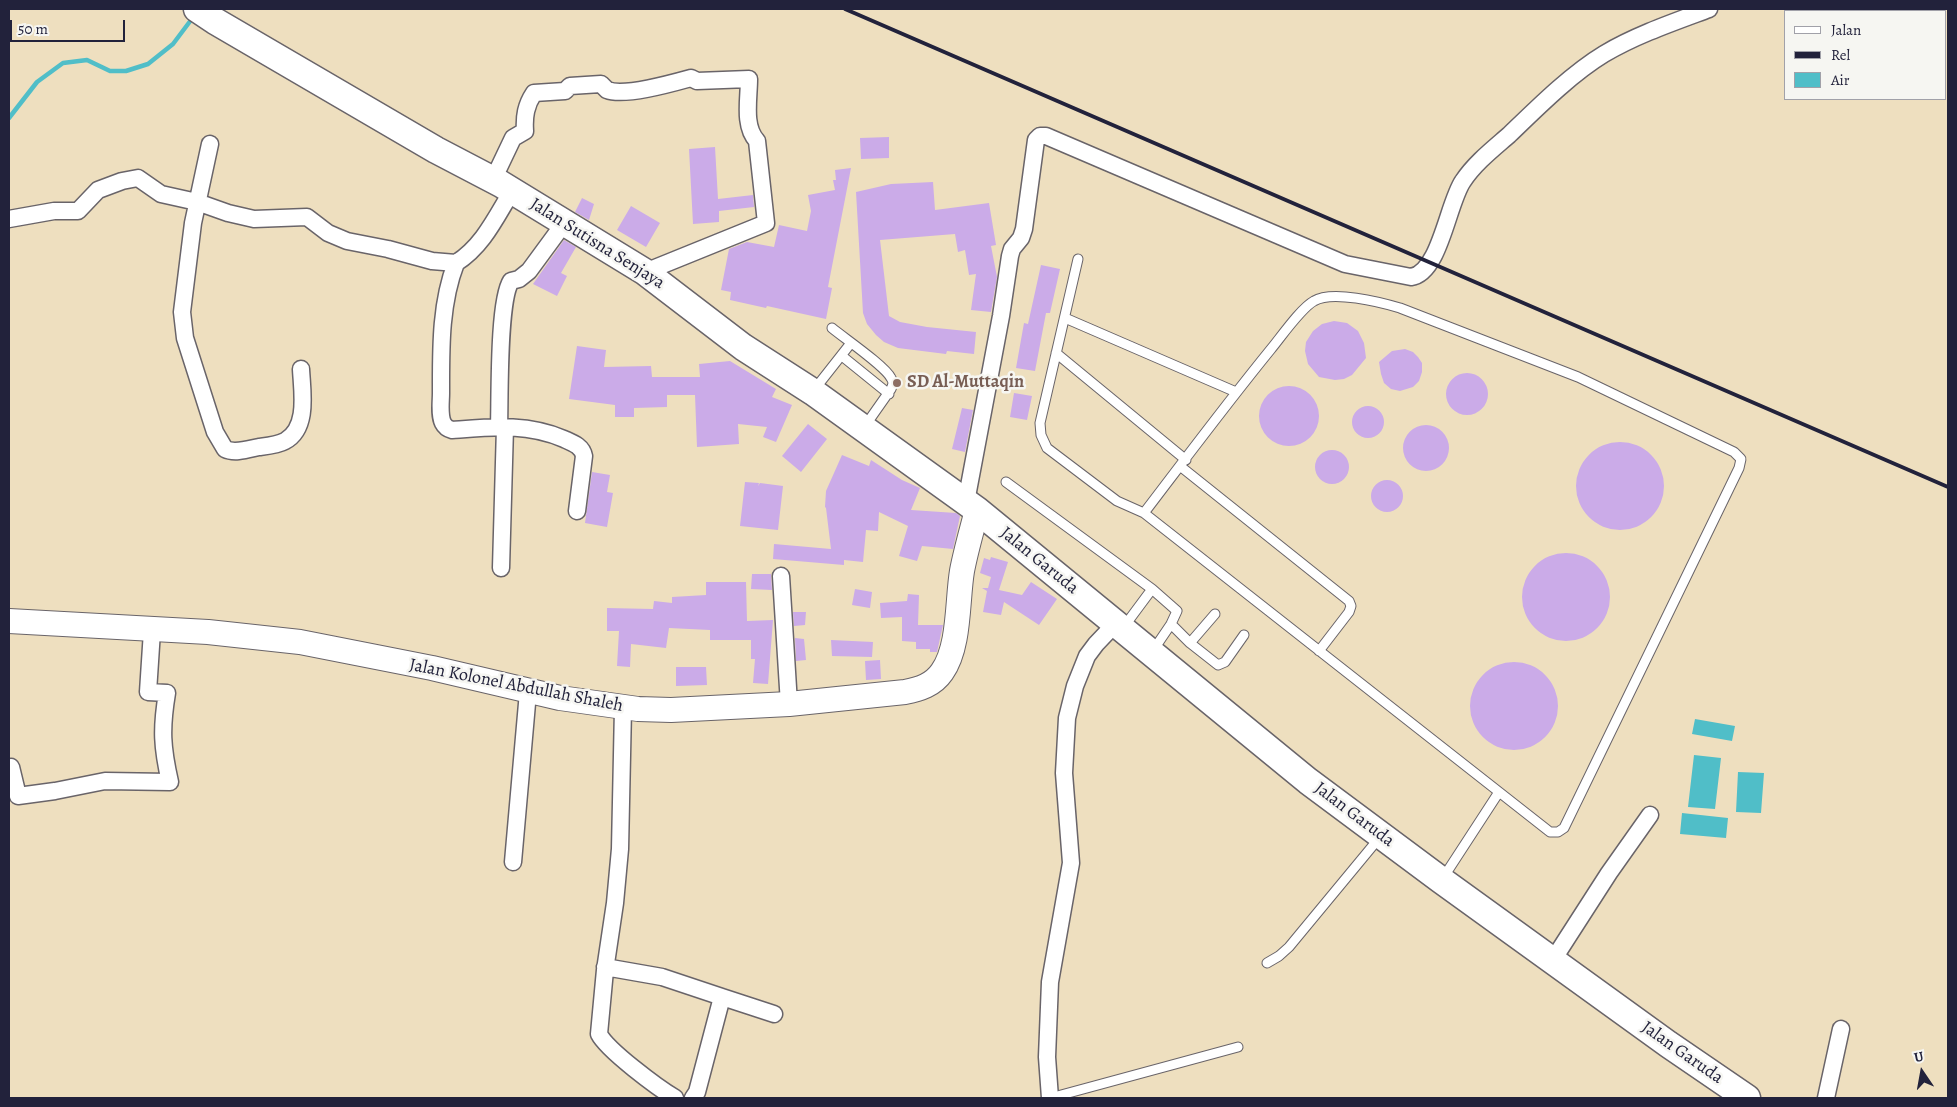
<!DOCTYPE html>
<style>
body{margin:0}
#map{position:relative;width:1957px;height:1107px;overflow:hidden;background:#eedfbf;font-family:Alegreya,serif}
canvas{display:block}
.frame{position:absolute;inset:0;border:10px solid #22223b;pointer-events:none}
.legend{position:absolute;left:1784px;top:10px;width:162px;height:90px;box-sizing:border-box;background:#f6f6f2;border:1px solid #a1a1a9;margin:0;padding:6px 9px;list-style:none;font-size:15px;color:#22223b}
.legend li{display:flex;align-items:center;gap:10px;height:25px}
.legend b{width:25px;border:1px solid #a1a1a9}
.north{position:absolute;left:1897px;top:1047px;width:50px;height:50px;-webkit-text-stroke:4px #f6f6f2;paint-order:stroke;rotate:348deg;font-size:14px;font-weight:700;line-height:20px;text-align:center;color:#22223b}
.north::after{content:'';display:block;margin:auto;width:18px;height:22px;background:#22223b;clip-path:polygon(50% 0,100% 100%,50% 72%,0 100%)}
.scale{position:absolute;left:10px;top:20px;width:115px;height:22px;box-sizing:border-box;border:2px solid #22223b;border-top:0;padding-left:6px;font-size:15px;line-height:18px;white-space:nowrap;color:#22223b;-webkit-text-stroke:4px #f6f6f2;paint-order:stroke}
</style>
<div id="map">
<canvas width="1957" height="1107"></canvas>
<div class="frame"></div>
<ul class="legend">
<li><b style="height:6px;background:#fff"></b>Jalan</li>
<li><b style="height:6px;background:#22223b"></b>Rel</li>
<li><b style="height:14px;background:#50bec8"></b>Air</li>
</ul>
<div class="north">U</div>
<div class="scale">50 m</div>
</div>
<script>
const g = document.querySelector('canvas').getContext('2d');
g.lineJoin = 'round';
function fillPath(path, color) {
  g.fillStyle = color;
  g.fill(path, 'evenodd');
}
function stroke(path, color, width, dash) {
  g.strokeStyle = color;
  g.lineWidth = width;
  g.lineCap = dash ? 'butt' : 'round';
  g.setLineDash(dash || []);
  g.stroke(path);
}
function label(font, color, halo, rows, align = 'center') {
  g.font = font + ' Alegreya,serif';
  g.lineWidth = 5;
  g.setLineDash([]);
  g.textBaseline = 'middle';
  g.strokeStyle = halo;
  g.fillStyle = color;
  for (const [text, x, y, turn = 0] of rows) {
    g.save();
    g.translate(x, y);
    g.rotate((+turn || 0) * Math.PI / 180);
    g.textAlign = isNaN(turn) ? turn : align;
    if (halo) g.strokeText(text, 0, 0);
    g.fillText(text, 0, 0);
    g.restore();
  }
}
fillPath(new Path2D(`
 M 1695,719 L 1735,726 L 1732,741 L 1692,734 Z
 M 1694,755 L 1721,758 L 1715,809 L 1688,807 Z
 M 1738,772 L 1764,773 L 1761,813 L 1736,812 Z
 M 1682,813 L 1728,818 L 1726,838 L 1680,834 Z`), '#50bec8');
stroke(new Path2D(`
 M 9,118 L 37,82 L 63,63 L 87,60 L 110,71 L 126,71 L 148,64 L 173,44 L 194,16`), '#50bec8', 4.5);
fillPath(new Path2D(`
 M 889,137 L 889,158 L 861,159 L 860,138 Z
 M 715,147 L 718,199 L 753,195 L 754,207 L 719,211 L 719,222 L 693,224 L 689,149 Z
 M 851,168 L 828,287 L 832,288 L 826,319 L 767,306 L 766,308 L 730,300 L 731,292 L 721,290 L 729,249 L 747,242 L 774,247 L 779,225 L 807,231 L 811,211 L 808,195 L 835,190 L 833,180 L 836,180 L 835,170 Z
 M 933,182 L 935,210 L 989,203 L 996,245 L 991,246 L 997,277 L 991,312 L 971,310 L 976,274 L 969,275 L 965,250 L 958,252 L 955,234 L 880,240 L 889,316 L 900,322 L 927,327 L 976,332 L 974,354 L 947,351 L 946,354 L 898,348 L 884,342 L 876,335 L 867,324 L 863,313 L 856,192 L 891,184 Z
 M 582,198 L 594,204 L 589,220 L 575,212 Z
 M 631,206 L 660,223 L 646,247 L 617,230 Z
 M 564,240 L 576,247 L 561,273 L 567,276 L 557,296 L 533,284 Z
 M 1041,265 L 1060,269 L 1050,313 L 1046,313 L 1035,371 L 1016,368 L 1024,323 L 1028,324 Z
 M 1334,321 L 1347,323 L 1358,331 L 1364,343 L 1366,358 L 1352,375 L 1344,379 L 1335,380 L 1319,377 L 1308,364 L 1305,351 L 1306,342 L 1313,331 L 1322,324 Z
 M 577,346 L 606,350 L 604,367 L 651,366 L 652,377 L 700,377 L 699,364 L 730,361 L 776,389 L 772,397 L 792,405 L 776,442 L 763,437 L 767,427 L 738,424 L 739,444 L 697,447 L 695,395 L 667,395 L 667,407 L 634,408 L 634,417 L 615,417 L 615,405 L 569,399 Z
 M 1405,349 L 1413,352 L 1418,357 L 1422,363 L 1422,372 L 1419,381 L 1413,387 L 1400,391 L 1391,389 L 1384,383 L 1381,374 L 1379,362 L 1392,351 Z
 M1446 394a21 21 0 1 1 42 0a21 21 0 1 1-42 0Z
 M1259 416a30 30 0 1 1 60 0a30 30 0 1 1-60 0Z
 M 1014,393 L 1032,396 L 1027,420 L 1010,417 Z
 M1352 422a16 16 0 1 1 32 0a16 16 0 1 1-32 0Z
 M 962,408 L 973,410 L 965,452 L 952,449 Z
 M 808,424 L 827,439 L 801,472 L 782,456 Z
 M1403 448a23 23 0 1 1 46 0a23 23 0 1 1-46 0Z
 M1576 486a44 44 0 1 1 88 0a44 44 0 1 1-88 0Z
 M1315 467a17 17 0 1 1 34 0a17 17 0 1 1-34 0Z
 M 842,455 L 869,466 L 871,460 L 902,480 L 920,488 L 911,510 L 956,513 L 960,516 L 953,549 L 922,546 L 917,561 L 899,556 L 908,526 L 879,512 L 878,531 L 866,530 L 863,562 L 844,560 L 844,565 L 773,559 L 774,544 L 831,549 L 826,508 L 825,507 L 826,491 Z
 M 592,472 L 610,475 L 607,492 L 613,493 L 607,527 L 585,523 Z
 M1371 496a16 16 0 1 1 32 0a16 16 0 1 1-32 0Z
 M 745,482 L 759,483 L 758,486 L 760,483 L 783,486 L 778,530 L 740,526 Z
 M1522 597a44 44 0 1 1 88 0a44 44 0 1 1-88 0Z
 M 991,557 L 1008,562 L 999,590 L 1022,595 L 1031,582 L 1057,599 L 1039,625 L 1004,602 L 1001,615 L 983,612 L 987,591 L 982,588 L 988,588 L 991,577 L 980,573 L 984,558 L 990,560 Z
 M 752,574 L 771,574 L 772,590 L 751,589 Z
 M 706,582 L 746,582 L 747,621 L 773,620 L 768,684 L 753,683 L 755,659 L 751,659 L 751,640 L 710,640 L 710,630 L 669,628 L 666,648 L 631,644 L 630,667 L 617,666 L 619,631 L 607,631 L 607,608 L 653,609 L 654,601 L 672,603 L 672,597 L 706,595 Z
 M 855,589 L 872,592 L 870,608 L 852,605 Z
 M 908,594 L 919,595 L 918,625 L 943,625 L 937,652 L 930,652 L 930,649 L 916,649 L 916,642 L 902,641 L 902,617 L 881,618 L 880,603 L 907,601 Z
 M 793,612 L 806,612 L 805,625 L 794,626 Z
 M 795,638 L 804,639 L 806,660 L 796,661 Z
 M 831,640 L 873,642 L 872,657 L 832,656 Z
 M 880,660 L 881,679 L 866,680 L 865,661 Z
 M1470 706a44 44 0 1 1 88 0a44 44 0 1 1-88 0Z
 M 676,667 L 706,667 L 707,685 L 676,686 Z`), '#cbabe8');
const lane = new Path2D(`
 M 1078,259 L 1040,423 L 1041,435 L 1047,448 L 1117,501 L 1144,513 L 1550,832 L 1558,832 L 1564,828 L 1739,468 L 1741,459 L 1734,452 L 1578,377 L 1400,308 C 1380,302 1332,290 1314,301 C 1301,308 1281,337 1271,349 C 1227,403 1186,458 1144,513
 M 1065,318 L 1236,392
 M 832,328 C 844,338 885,366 891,378 C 894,382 893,385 891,389 L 865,426
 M 1056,353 L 1186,460
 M 842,356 L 889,394
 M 814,390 L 851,343
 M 1180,466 L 1349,601 L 1351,606 L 1349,612 L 1319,651
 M 1006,482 L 1152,589 L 1177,611 L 1171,624 L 1152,652
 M 1171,624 L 1190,643 L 1218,665 L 1225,662 L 1244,635
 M 1123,628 L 1152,589
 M 1190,643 L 1215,614
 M 1443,878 L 1499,792
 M 1267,963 L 1279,956 L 1289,947 L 1380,837
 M 1050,1098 L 1238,1047`);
const street = new Path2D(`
 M 210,144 L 193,223 L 182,312 L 185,338 L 207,407 L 215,432 L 225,449 C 235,454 249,449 259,447 C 267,446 278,445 285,441 C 309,428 302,391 301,369
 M 493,180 L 513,138 L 525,131 C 524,116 526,105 534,93 L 565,91 L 570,86 L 601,84 C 602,85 606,89 607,90 C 624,97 673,83 691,78 L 697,81 L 749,79 C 749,99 743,126 757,141 L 766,223 L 645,272
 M 9,219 L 54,211 L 78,211 L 98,190 L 122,181 L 138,178 L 161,194 L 197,202 L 228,213 L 254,219 L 307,217 L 328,233 L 347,241 L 388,249 L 432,261 L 456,263 C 483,246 496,217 512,191
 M 456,263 C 440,304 441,350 441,393 C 441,402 439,415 443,423 C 445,427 448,429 452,430 C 492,427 527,423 564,439 C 573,443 582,446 584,456 L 577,511
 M 499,427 C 500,398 498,301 511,281 L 519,279 L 529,271 L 565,222
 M 966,502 L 1001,316 L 1010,256 L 1012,249 L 1021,238 L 1024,229 L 1036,140 L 1040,136 L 1046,136 L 1345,264 L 1411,277 C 1440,273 1448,202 1463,181 C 1475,163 1493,149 1509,135 C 1537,108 1571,74 1604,54 C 1636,35 1674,22 1709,9
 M 501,568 L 505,427
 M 781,576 L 789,704
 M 623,708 L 620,849 L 615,903 L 605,970 L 599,1034 C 607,1050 658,1088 675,1098
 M 11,767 L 18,796 L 55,791 L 105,781 L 170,782 C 162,747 161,729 167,693 L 148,692 L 152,631
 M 513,862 L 528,692
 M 1553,960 L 1609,873 L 1650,815
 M 605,967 L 662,977 L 722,997
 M 693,1098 L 697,1092 L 722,997 L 774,1014
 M 1050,1098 L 1047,1057 L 1050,982 L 1071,863 L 1064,773 L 1067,718 L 1075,686 L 1087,656 L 1096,644 L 1116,623
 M 1826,1098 L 1841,1029`);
const secondary = new Path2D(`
 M 9,621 L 208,632 L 300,642 L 432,668 L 560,698 L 638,709 L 671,710 L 789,704 L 905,692 C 920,689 933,685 942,672 C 960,647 957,601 962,571 C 966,550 972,530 977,510`);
const primary = new Path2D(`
 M 197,9 L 215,21 L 436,150 L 501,184 L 645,272 L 743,347 L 813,392 L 977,510 L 1308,781 L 1441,880 L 1668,1044 L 1747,1098`);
stroke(lane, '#696469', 11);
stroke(street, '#696469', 19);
stroke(secondary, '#696469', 26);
stroke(primary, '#696469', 29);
stroke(lane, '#fff', 9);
stroke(street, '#fff', 16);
stroke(secondary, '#fff', 24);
stroke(primary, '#fff', 26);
stroke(new Path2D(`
 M 845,9 L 1948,487`), '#22223b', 4);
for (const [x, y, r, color] of [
 [897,383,5,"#8d6e63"]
]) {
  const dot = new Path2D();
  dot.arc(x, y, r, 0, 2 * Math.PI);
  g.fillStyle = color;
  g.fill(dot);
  stroke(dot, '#f6f6f2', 2);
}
label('18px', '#22223b', '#f6f6f2', [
 ["Jalan Sutisna Senjaya",597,244,32],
 ["Jalan Garuda",1039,561,39],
 ["Jalan Kolonel Abdullah Shaleh",516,686,11],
 ["Jalan Garuda",1354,815,37],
 ["Jalan Garuda",1682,1053,35]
]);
label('bold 18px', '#785e54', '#f6f6f2', [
 ["SD Al-Muttaqin",907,383]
], 'left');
</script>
